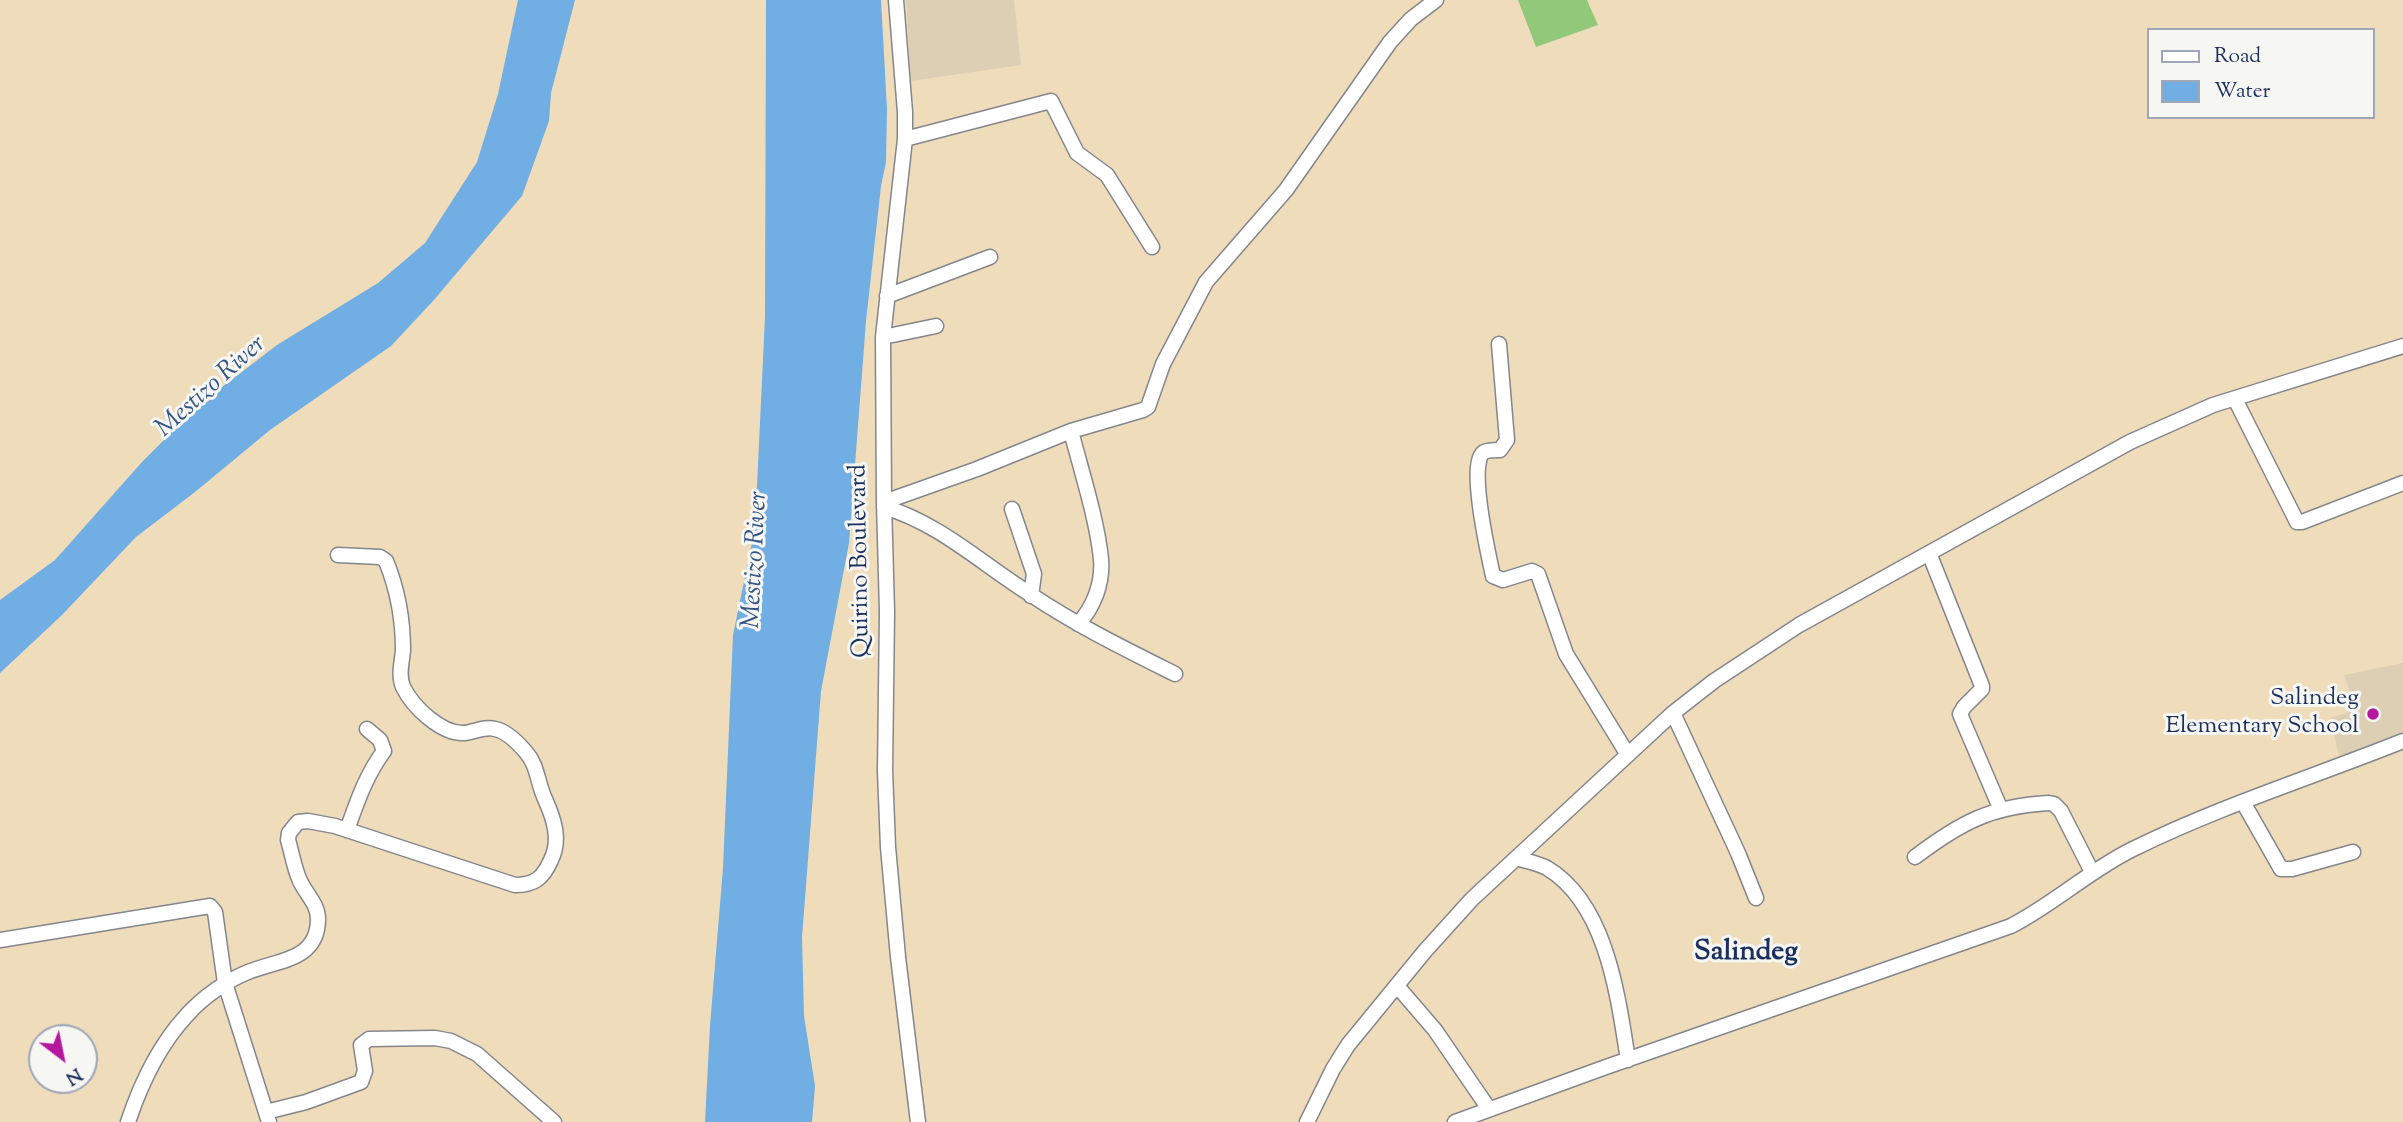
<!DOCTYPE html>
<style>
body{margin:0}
#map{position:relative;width:2403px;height:1122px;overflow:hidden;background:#efdcbb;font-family:"Sorts Mill Goudy",serif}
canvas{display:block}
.legend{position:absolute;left:2147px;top:28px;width:228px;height:91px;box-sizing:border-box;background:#f6f6f2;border:2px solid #9ea6b7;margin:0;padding:9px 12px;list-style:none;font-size:21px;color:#1b2f5e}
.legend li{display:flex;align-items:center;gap:14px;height:35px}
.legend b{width:35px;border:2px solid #9ea6b7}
.north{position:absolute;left:28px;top:1024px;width:70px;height:70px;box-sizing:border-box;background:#f6f6f2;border:2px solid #9ea6b7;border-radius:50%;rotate:148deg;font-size:19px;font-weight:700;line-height:28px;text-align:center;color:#1b2f5e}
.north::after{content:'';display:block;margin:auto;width:24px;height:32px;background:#b5179e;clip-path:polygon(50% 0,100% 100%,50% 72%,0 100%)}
</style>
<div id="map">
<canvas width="2403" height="1122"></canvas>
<ul class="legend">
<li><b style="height:9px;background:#fff"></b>Road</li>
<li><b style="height:19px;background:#70aee3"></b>Water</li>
</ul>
<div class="north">N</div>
</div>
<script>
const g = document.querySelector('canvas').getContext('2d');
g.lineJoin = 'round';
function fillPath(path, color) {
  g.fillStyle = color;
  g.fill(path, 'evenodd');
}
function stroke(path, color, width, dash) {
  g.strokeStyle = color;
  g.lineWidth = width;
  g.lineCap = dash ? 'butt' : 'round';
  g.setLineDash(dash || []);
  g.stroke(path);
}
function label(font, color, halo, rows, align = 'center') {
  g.font = font + ' "Sorts Mill Goudy",serif';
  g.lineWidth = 6;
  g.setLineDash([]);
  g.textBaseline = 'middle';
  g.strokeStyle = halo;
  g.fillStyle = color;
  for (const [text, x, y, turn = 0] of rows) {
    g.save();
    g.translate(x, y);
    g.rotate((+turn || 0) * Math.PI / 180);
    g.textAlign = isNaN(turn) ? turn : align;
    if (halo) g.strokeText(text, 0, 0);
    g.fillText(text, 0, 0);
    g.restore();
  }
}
fillPath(new Path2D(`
 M 906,0 L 1014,0 L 1021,65 L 911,81 Z
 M 2403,663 L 2403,737 L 2340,760 L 2330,718 L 2356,710 L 2344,675 Z`), '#ddcfb4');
fillPath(new Path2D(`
 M 1518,0 L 1587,0 L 1598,25 L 1536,47 Z`), '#92c87a');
fillPath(new Path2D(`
 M 518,0 L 575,0 L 551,93 L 549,121 L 522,196 L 433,301 L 391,346 L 270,430 L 195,492 L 136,537 L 62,615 L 0,673 L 0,600 L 55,560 L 142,462 L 200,404 L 277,345 L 378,283 L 425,243 L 477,162 L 498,94 Z
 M 766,0 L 881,0 L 887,109 L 886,162 L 881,186 L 866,321 L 849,543 L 821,691 L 802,937 L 804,1016 L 815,1086 L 812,1122 L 705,1122 L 710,1026 L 723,868 L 733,635 L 755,528 L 765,317 Z`), '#70aee3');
const minor = new Path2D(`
 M 896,0 L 905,112 L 905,139 L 883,337 L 884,502 L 887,612 L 885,771 L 888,847 L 898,957 L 918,1122
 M 905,139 L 1051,101 L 1077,153 L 1107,175 L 1152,247
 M 887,296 L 990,257
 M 883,337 L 936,326
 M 1499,344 L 1507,440 L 1500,450 C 1496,450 1488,450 1484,452 C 1467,462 1489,557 1493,576 L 1503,580 L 1532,571 L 1538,574 L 1566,654 L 1628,755
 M 2235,399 L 2297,522 L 2302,522 L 2403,483
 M 1071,431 C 1081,470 1097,519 1101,559 C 1103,583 1094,607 1078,624
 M 884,502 L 977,469 L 1071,431 L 1143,410 L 1148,407 L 1163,364 L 1206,282 L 1286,190 L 1390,42 L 1411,19 L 1436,0
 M 884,507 C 939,523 982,564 1030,594 C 1076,625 1125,649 1175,674
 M 1012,509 L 1034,574 L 1031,596
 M 1929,553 L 1982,686 L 1982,689 L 1964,707 L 1960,714 L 2001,810
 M 1673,713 L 1738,853 L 1756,898
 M 2243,802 L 2281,869 L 2292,869 L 2353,852
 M 347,830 C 357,802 366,775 384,751 L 380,740 L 367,729
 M 1915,857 C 1960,823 1991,806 2049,803 L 2054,804 L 2061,811 L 2092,872
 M 1516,858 C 1526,861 1538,863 1547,868 C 1607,904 1618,997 1628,1060
 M 0,940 L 210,906 L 215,912 L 225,983 L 269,1122
 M 1398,987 L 1435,1030 L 1489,1109
 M 266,1112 L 306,1102 L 361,1082 L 365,1071 L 361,1045 L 369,1039 L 435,1038 L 451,1041 L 477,1054 L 554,1122
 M 128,1122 C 141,1083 159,1045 187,1015 C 203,997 226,981 248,972 C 277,960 318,961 318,919 C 318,904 306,894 300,881 C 294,868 292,853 288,840 L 289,833 L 298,822 L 308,821 L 335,826 L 515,885 C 535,885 543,878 551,860 C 561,840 554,819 545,799 C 537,782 538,765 525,751 C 518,743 506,731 495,729 C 486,726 474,732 464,733 C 441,734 413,707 403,687 C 398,675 402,662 403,650 C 403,621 397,588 386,561 L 380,557 L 338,555
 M 1307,1122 L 1333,1069 L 1348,1045 L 1425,951 L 1472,899 L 1673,713 L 1714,681 L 1799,625 L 2130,442 L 2213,405 L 2403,346
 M 1455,1122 L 1606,1067 L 2011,926 C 2054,904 2090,870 2133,849 C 2220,806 2313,777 2403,741`);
stroke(minor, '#85868c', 17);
stroke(minor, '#fff', 14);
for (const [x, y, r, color] of [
 [2373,714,7,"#b5179e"]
]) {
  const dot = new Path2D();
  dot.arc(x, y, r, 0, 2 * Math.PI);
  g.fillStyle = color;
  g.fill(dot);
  stroke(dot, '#f6f6f2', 2.5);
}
label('24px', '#1b2f5e', '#f6f6f2', [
 ["Quirino Boulevard",862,561,-91]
]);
label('24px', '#1b2f5e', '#f6f6f2', [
 ["Salindeg",2359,700],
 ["Elementary School",2359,728]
], 'right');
label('italic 26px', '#355586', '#f6f6f2', [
 ["Mestizo River",212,388,-42],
 ["Mestizo River",757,560,-87]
]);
label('bold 28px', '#1b2f5e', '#f6f6f2', [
 ["Salindeg",1746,954]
]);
</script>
